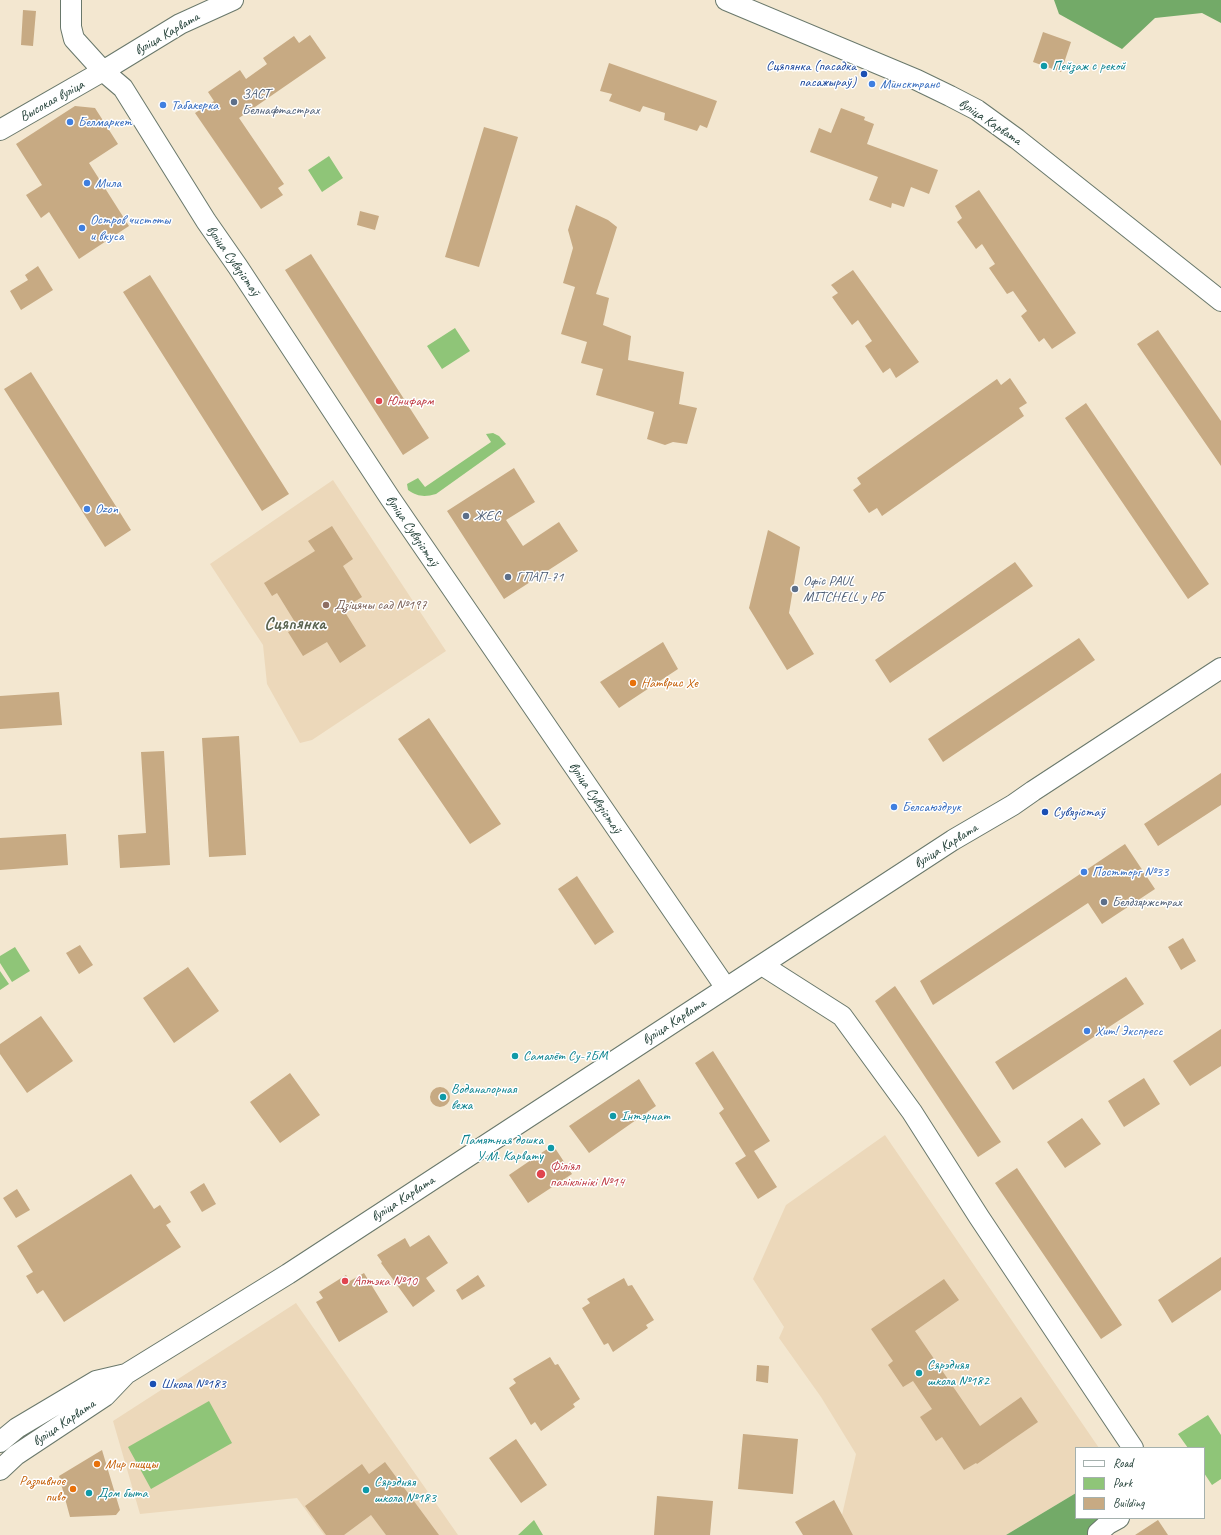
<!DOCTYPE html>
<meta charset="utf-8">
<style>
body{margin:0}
#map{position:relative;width:1221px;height:1535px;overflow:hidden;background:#f3e7d0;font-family:Caveat,sans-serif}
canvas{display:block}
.legend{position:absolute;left:1075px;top:1447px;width:130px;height:72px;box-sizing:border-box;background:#fff;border:1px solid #a5b1ae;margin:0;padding:5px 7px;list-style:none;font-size:12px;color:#1f3d34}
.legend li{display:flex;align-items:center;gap:8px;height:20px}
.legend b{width:20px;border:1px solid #a5b1ae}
</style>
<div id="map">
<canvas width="1221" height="1535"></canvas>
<ul class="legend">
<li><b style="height:5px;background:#fff"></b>Road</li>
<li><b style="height:11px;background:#8fc578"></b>Park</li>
<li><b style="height:11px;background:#c7aa83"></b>Building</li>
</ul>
</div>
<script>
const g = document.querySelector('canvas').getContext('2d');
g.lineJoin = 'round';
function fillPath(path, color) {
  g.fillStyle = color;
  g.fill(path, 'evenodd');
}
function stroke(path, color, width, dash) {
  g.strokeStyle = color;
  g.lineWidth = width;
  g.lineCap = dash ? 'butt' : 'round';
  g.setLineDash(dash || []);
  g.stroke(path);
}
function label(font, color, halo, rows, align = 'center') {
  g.font = font + ' Caveat,sans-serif';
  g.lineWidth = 3;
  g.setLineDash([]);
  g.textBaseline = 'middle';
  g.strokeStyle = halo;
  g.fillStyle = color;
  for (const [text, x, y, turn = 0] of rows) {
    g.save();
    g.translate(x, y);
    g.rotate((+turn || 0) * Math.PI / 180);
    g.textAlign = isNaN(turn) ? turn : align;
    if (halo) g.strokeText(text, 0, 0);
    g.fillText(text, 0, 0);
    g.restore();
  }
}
fillPath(new Path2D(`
 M 333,480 L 446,651 L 312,740 L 300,743 L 267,684 L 263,645 L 210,564 Z
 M 885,1135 L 1099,1448 L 1076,1448 L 1076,1493 L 1006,1535 L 853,1535 L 842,1515 L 856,1454 L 821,1397 L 779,1338 L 784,1327 L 753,1279 L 786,1205 Z
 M 296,1303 L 458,1535 L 324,1535 L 297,1498 L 140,1514 L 113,1421 Z`), '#ecd8ba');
fillPath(new Path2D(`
 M 329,156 L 343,178 L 322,192 L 308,170 Z
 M 455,328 L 470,351 L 442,369 L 427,346 Z
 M 493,433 L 499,436 L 506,444 L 436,494 C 425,497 418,497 408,490 L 407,484 L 418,478 L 425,487 L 491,442 L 486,434 Z
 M 15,947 L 30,971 L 12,982 L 0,963 L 0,956 Z
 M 0,971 L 9,984 L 0,990 Z
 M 209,1401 L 232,1443 L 151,1489 L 128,1447 Z
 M 1208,1415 L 1221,1435 L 1221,1479 L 1212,1485 L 1204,1473 L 1204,1448 L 1188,1448 L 1178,1434 Z
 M 534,1520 L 543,1535 L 518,1535 Z`), '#8fc578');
fillPath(new Path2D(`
 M 1054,0 L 1221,0 L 1221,23 L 1202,13 L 1155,18 L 1122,49 L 1059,14 Z
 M 1076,1493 L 1076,1518 L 1116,1518 L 1108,1535 L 1006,1535 Z`), '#73aa68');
fillPath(new Path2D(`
 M 23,10 L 36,11 L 33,46 L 21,45 Z
 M 1043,32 L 1071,42 L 1061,72 L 1033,62 Z
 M 310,35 L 326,58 L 239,118 L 284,184 L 278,188 L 283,195 L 261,209 L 195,113 L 214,101 L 208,92 L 240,70 L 246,79 L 267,64 L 263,58 L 294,36 L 299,43 Z
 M 609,63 L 717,101 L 707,128 L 700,125 L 697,131 L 664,120 L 665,113 L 643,106 L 640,112 L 609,101 L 612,94 L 600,91 Z
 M 75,106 L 95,108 L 118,144 L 89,163 L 129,226 L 79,259 L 49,212 L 41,218 L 26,195 L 42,185 L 16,144 Z
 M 841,108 L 865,117 L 864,120 L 874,124 L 867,144 L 938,170 L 929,194 L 911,187 L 904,207 L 892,203 L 891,208 L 869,200 L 878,177 L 810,152 L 819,128 L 831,133 Z
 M 484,127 L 518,137 L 479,267 L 445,257 Z
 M 979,190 L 1076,333 L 1052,349 L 1044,338 L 1039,342 L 1021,316 L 1027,311 L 1013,291 L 1007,294 L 989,268 L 995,264 L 982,244 L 976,249 L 957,222 L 962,218 L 955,206 Z
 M 576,205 L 608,220 L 617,227 L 596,294 L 609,298 L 603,325 L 631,336 L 628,360 L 684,372 L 679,404 L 697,408 L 687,444 L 673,442 L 665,445 L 647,439 L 654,412 L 596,395 L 603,369 L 581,363 L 587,342 L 561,334 L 575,287 L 563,283 L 573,248 L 568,230 Z
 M 360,211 L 379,216 L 375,230 L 357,225 Z
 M 311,254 L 429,438 L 403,455 L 285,270 Z
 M 38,266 L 53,290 L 21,310 L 10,291 L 28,280 L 25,275 Z
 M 853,270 L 919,362 L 896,378 L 890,368 L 883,373 L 865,346 L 872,341 L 858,320 L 852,325 L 832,297 L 838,293 L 831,285 Z
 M 150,275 L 289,494 L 262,511 L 123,292 Z
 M 1158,330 L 1221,421 L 1221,466 L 1137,344 Z
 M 31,372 L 131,530 L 105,547 L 4,389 Z
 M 1010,378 L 1027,403 L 1019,408 L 1024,416 L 882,516 L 877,508 L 869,513 L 853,490 L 861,484 L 857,478 L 997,379 L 1001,385 Z
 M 1086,403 L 1209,584 L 1188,599 L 1065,418 Z
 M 514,468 L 535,502 L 506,520 L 523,546 L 559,522 L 578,551 L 504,599 L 447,511 Z
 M 332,526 L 353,559 L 343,566 L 362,597 L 343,609 L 366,646 L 340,663 L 327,642 L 303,656 L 288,632 L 298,627 L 277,593 L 272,596 L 264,583 L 315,551 L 308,541 Z
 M 768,530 L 800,547 L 789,613 L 814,654 L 787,670 L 749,608 Z
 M 1015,562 L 1033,586 L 890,683 L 875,660 Z
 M 1079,638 L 1095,660 L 943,762 L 928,739 Z
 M 663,642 L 678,669 L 619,708 L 600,682 Z
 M 59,692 L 62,725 L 0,729 L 0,696 Z
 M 429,718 L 501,824 L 470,844 L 398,739 Z
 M 239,736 L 246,855 L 209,857 L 202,738 Z
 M 164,751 L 170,865 L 120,868 L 118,835 L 146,833 L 141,752 Z
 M 1221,773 L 1221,805 L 1158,846 L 1144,824 Z
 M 66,834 L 68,865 L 0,870 L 0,838 Z
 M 1125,844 L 1155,889 L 1102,924 L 1088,903 L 933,1005 L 920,981 Z
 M 577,876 L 614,932 L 595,945 L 558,889 Z
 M 1183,938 L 1196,961 L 1181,970 L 1168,947 Z
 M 80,945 L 93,965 L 79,974 L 66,953 Z
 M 188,967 L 219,1011 L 174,1043 L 143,998 Z
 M 1126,977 L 1144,1004 L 1013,1090 L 995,1062 Z
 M 895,986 L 1001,1142 L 978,1157 L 875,1001 Z
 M 41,1016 L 73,1061 L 27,1093 L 0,1054 L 0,1044 Z
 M 1221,1029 L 1221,1066 L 1190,1086 L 1173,1061 Z
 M 713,1051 L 770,1141 L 754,1151 L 777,1187 L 758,1199 L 735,1163 L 746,1156 L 719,1113 L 724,1109 L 695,1063 Z
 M 290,1073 L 320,1115 L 280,1143 L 250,1102 Z
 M 1144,1078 L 1160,1104 L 1124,1127 L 1108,1101 Z
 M 639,1079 L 656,1106 L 589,1153 L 569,1126 Z
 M430 1097a10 10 0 1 1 20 0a10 10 0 1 1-20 0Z
 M 1082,1118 L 1101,1144 L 1065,1168 L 1047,1142 Z
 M 553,1145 L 572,1174 L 528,1203 L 509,1175 Z
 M 1017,1168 L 1122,1325 L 1101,1339 L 995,1183 Z
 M 131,1174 L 154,1209 L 160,1205 L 171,1222 L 166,1225 L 181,1247 L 64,1322 L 43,1290 L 37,1294 L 26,1276 L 33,1272 L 17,1246 Z
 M 204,1183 L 216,1204 L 202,1212 L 190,1192 Z
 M 17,1189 L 30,1210 L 16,1218 L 3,1198 Z
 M 429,1235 L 448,1263 L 426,1278 L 435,1291 L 413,1307 L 381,1263 L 382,1262 L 377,1255 L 405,1238 L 410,1247 Z
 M 1221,1257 L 1221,1290 L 1172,1323 L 1158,1300 Z
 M 364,1273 L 388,1312 L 339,1342 L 316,1302 L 323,1298 L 319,1292 L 346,1275 L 350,1281 Z
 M 478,1275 L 485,1286 L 462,1300 L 456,1290 Z
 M 624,1278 L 628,1286 L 632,1285 L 654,1320 L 646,1325 L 648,1328 L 613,1352 L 608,1343 L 604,1345 L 582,1308 L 590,1303 L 587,1299 Z
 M 944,1279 L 959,1300 L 915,1331 L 980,1426 L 1021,1397 L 1038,1422 L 977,1464 L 976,1463 L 964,1470 L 942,1437 L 936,1441 L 920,1417 L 932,1409 L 913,1381 L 903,1387 L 888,1365 L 893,1361 L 871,1329 Z
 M 550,1357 L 555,1365 L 558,1364 L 580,1399 L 573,1404 L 575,1407 L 541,1431 L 535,1422 L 531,1425 L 509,1388 L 516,1383 L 513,1379 Z
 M 757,1365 L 769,1366 L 768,1383 L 756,1381 Z
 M 743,1434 L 798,1439 L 793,1494 L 738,1489 Z
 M 516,1439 L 547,1485 L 521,1503 L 489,1458 Z
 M 102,1450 L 120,1510 L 116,1515 L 70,1517 L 59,1476 Z
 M 385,1462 L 439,1535 L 386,1535 L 371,1515 L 344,1535 L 326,1535 L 305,1506 L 362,1464 L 369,1474 Z
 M 657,1496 L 713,1501 L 710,1535 L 654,1535 Z
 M 834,1500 L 853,1535 L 803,1535 L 795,1522 Z
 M 1158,1520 L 1168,1535 L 1135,1535 Z`), '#c7aa83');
const minor = new Path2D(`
 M 71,0 L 71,27 L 74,39 L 103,71 L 123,88 L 206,221 L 238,267 L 390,498 L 726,988
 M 726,0 L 917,80 L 950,96 L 977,110 L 1017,139 L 1221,301
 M 0,130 L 103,71 L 180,24 L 233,0
 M 762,965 L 842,1016 L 912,1112 L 979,1217 L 1133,1448
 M 0,1442 L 17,1428 L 96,1381 L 126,1374
 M 0,1470 L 16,1455 L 105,1396 L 126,1374 L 288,1274 L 953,840 L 1013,805 L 1033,791 L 1221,668
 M 1098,1535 L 1098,1533 L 1108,1524 L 1119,1518`);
stroke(minor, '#69786b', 22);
stroke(minor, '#fff', 20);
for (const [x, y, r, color] of [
 [1044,66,4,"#0f9aa8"],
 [864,74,4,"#1a4fb4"],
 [872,84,4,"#3f7fe0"],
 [234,102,4,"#5c6f8a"],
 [163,105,4,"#3f7fe0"],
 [70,122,4,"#3f7fe0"],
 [87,183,4,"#3f7fe0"],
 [82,228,4,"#3f7fe0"],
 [379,401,4,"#e0444e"],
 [87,509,4,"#3f7fe0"],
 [466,516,4,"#5c6f8a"],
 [508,577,4,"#5c6f8a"],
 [795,589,4,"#5c6f8a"],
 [326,605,4,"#8d6e63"],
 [633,683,4,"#e8710a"],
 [894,807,4,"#3f7fe0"],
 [1045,812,4,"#1a4fb4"],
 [1084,872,4,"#3f7fe0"],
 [1104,902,4,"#5c6f8a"],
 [1087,1031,4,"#3f7fe0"],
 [515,1056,4,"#0f9aa8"],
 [443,1097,4,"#0f9aa8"],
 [613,1116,4,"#0f9aa8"],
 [551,1148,4,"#0f9aa8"],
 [541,1174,5,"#e0444e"],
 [345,1281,4,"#e0444e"],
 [919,1373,4,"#0f9aa8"],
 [153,1384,4,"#1a4fb4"],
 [97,1464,4,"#e8710a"],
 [73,1489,4,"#e8710a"],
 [366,1490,4,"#0f9aa8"],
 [89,1493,4,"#0f9aa8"]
]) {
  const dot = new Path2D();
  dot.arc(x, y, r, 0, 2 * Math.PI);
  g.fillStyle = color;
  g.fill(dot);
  stroke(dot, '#fff', 1.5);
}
label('14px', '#1f3d34', '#fff', [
 ["вуліца Карвата",167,34,-30],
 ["Высокая вуліца",52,101,-29],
 ["вуліца Карвата",990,122,34],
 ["вуліца Сувязістаў",233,261,55],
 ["вуліца Сувязістаў",412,531,56],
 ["вуліца Сувязістаў",595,798,56],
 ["вуліца Карвата",946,846,-32],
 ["вуліца Карвата",674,1022,-33],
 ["вуліца Карвата",403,1199,-33],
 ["вуліца Карвата",64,1423,-34]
]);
label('14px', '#164399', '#fff', [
 ["Сцяпянка (пасадка",856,66,"right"],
 ["пасажыраў)",856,82,"right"],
 ["Сувязістаў",1053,812],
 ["Школа №183",161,1384]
], 'left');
label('14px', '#0d838f', '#fff', [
 ["Пейзаж с рекой",1052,66],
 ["Самалёт Су-7БМ",523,1056],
 ["Воданапорная",451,1089],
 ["вежа",451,1105],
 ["Інтэрнат",621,1116],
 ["Памятная дошка",543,1140,"right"],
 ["У.М. Карвату",543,1156,"right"],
 ["Сярэдняя",927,1365],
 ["школа №182",927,1381],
 ["Сярэдняя",374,1482],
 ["школа №183",374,1498],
 ["Дом быта",97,1493]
], 'left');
label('14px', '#366cbe', '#fff', [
 ["Минсктранс",880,84],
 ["Табакерка",171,105],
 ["Белмаркет",78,122],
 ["Мила",95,183],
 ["Остров чистоты",90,220],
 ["и вкуса",90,236],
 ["Ozon",95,509],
 ["Белсаюздрук",902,807],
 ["Постторг №33",1092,872],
 ["Хит! Экспресс",1095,1031]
], 'left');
label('14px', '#4e5e75', '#fff', [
 ["ЗАСТ",242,94],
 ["Белнафтастрах",242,110],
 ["ЖЕС",474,516],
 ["ГПАП-71",516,577],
 ["Офіс PAUL",803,581],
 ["MITCHELL у РБ",803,597],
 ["Белдзяржстрах",1112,902]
], 'left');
label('14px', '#be3a42', '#fff', [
 ["Юнифарм",387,401],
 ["Філіял",550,1166],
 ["паліклінікі №14",550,1182],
 ["Аптэка №10",353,1281]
], 'left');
label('14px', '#785e54', '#fff', [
 ["Дзіцячы сад №197",334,605]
], 'left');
label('14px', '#c56008', '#fff', [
 ["Натврис Хе",641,683],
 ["Мир пиццы",105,1464],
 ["Разливное",65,1481,"right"],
 ["пиво",65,1497,"right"]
], 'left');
label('bold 18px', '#5a6350', '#fff', [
 ["Сцяпянка",295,624]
]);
</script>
